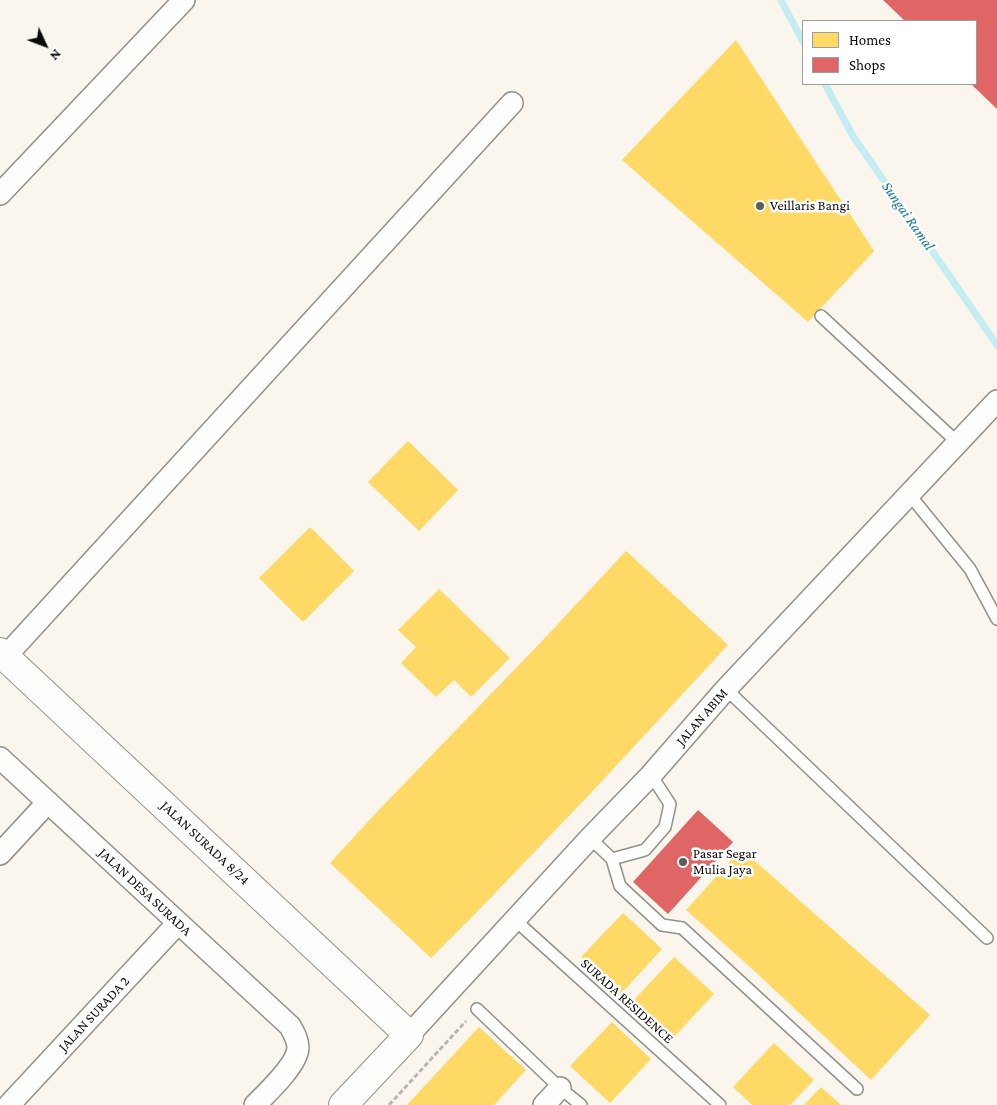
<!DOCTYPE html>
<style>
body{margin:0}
#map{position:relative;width:997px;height:1105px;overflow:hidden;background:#faf5ed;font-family:"Crimson Pro",serif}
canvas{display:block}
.legend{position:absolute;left:802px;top:20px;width:175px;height:65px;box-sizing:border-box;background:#fff;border:1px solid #9d9d9d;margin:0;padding:6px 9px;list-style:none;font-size:15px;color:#0a0a0a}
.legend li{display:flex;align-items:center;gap:10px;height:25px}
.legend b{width:25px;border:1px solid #9d9d9d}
.north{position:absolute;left:20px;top:20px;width:50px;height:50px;-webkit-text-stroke:4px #fff;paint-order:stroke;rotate:133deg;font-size:14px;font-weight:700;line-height:20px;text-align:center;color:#0a0a0a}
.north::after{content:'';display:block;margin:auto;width:18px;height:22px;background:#0a0a0a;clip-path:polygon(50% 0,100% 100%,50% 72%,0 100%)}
</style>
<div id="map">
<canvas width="997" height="1105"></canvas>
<ul class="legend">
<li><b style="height:14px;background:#ffd966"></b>Homes</li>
<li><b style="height:14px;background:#e06666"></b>Shops</li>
</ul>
<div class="north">N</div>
</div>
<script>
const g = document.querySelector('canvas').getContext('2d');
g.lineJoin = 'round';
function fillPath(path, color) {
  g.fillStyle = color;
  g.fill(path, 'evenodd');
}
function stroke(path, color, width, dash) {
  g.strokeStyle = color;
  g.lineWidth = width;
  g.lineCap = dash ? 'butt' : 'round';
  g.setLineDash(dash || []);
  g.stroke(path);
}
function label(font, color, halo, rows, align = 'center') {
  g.font = font + ' "Crimson Pro",serif';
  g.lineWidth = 5;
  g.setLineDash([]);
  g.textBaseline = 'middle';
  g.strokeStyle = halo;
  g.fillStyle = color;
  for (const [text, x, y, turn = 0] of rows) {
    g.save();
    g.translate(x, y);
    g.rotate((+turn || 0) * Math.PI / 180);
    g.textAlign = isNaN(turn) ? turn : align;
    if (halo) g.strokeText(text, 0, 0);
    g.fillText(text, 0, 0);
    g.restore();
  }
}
fillPath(new Path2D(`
 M 736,40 L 874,251 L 808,322 L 622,160 Z
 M 408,441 L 458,490 L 419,531 L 368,482 Z
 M 310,527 L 354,571 L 303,622 L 259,578 Z
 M 626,551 L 728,645 L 588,796 L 476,913 L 431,958 L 330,863 L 374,815 L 542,641 Z
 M 439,589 L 510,658 L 471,697 L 454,680 L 436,697 L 401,663 L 416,647 L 398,630 Z
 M 741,849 L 930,1015 L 871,1080 L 749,966 L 686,910 Z
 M 623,913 L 662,949 L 621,994 L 581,957 Z
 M 674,957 L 714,994 L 673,1038 L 633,1001 Z
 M 612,1022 L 651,1059 L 610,1103 L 570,1066 Z
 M 479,1027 L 526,1070 L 494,1105 L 407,1105 Z
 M 774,1043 L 814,1080 L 790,1105 L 752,1105 L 733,1087 Z
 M 821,1087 L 841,1105 L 804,1105 Z`), '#ffd966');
fillPath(new Path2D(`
 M 883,0 L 997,0 L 997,109 L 971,84 L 976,84 L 976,21 L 905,21 Z
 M 698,810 L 733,842 L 668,914 L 633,882 Z`), '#e06666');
stroke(new Path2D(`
 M 781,0 L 803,42
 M 825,84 L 853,136 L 997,345`), '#c3ecf3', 7);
const service = new Path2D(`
 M 821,316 L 957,442
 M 909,494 L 970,569 L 997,619
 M 726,689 L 987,938
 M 590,838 L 612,859 L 620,886 L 662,925 L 682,928 L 857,1089
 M 612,859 L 645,850 L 665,827 L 670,804 L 651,775
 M 515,920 L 720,1105
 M 477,1009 L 560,1088 L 581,1105`);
const minor = new Path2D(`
 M 0,194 L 184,0
 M 5,657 L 512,103
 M 0,758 L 290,1026 C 294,1033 298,1040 298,1048 C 297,1065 267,1093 255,1105
 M 0,854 L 48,802
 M 409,1035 L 590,838 L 651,775 L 726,689 L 997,401
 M 9,1105 L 178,923
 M 544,1105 L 560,1088`);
const tertiary = new Path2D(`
 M 0,652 L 409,1035 L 343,1105`);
stroke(service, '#92908c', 14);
stroke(minor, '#92908c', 24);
stroke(tertiary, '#92908c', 30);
stroke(new Path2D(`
 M 389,1105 L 466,1021`), '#b7b6b5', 3, [5, 2.5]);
stroke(service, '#fefefc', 11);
stroke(minor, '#fefefc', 21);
stroke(tertiary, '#fefefc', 28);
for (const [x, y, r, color] of [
 [760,206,5,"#5e5c59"],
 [683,862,5,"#5e5c59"]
]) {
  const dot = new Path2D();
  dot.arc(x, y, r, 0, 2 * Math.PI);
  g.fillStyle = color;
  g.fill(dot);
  stroke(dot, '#fff', 2);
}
label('14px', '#0a0a0a', '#fff', [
 ["Veillaris Bangi",770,206],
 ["Pasar Segar",693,854],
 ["Mulia Jaya",693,870]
], 'left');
label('14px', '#0a0a0a', '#fff', [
 ["JALAN ABIM",702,717,-49],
 ["JALAN SURADA 8/24",205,843,43],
 ["JALAN DESA SURADA",145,892,43],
 ["SURADA RESIDENCE",627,1001,42],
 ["JALAN SURADA 2",94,1014,-47]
]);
label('italic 15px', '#14789c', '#fff', [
 ["Sungai Ramal",908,216,55]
]);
</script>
